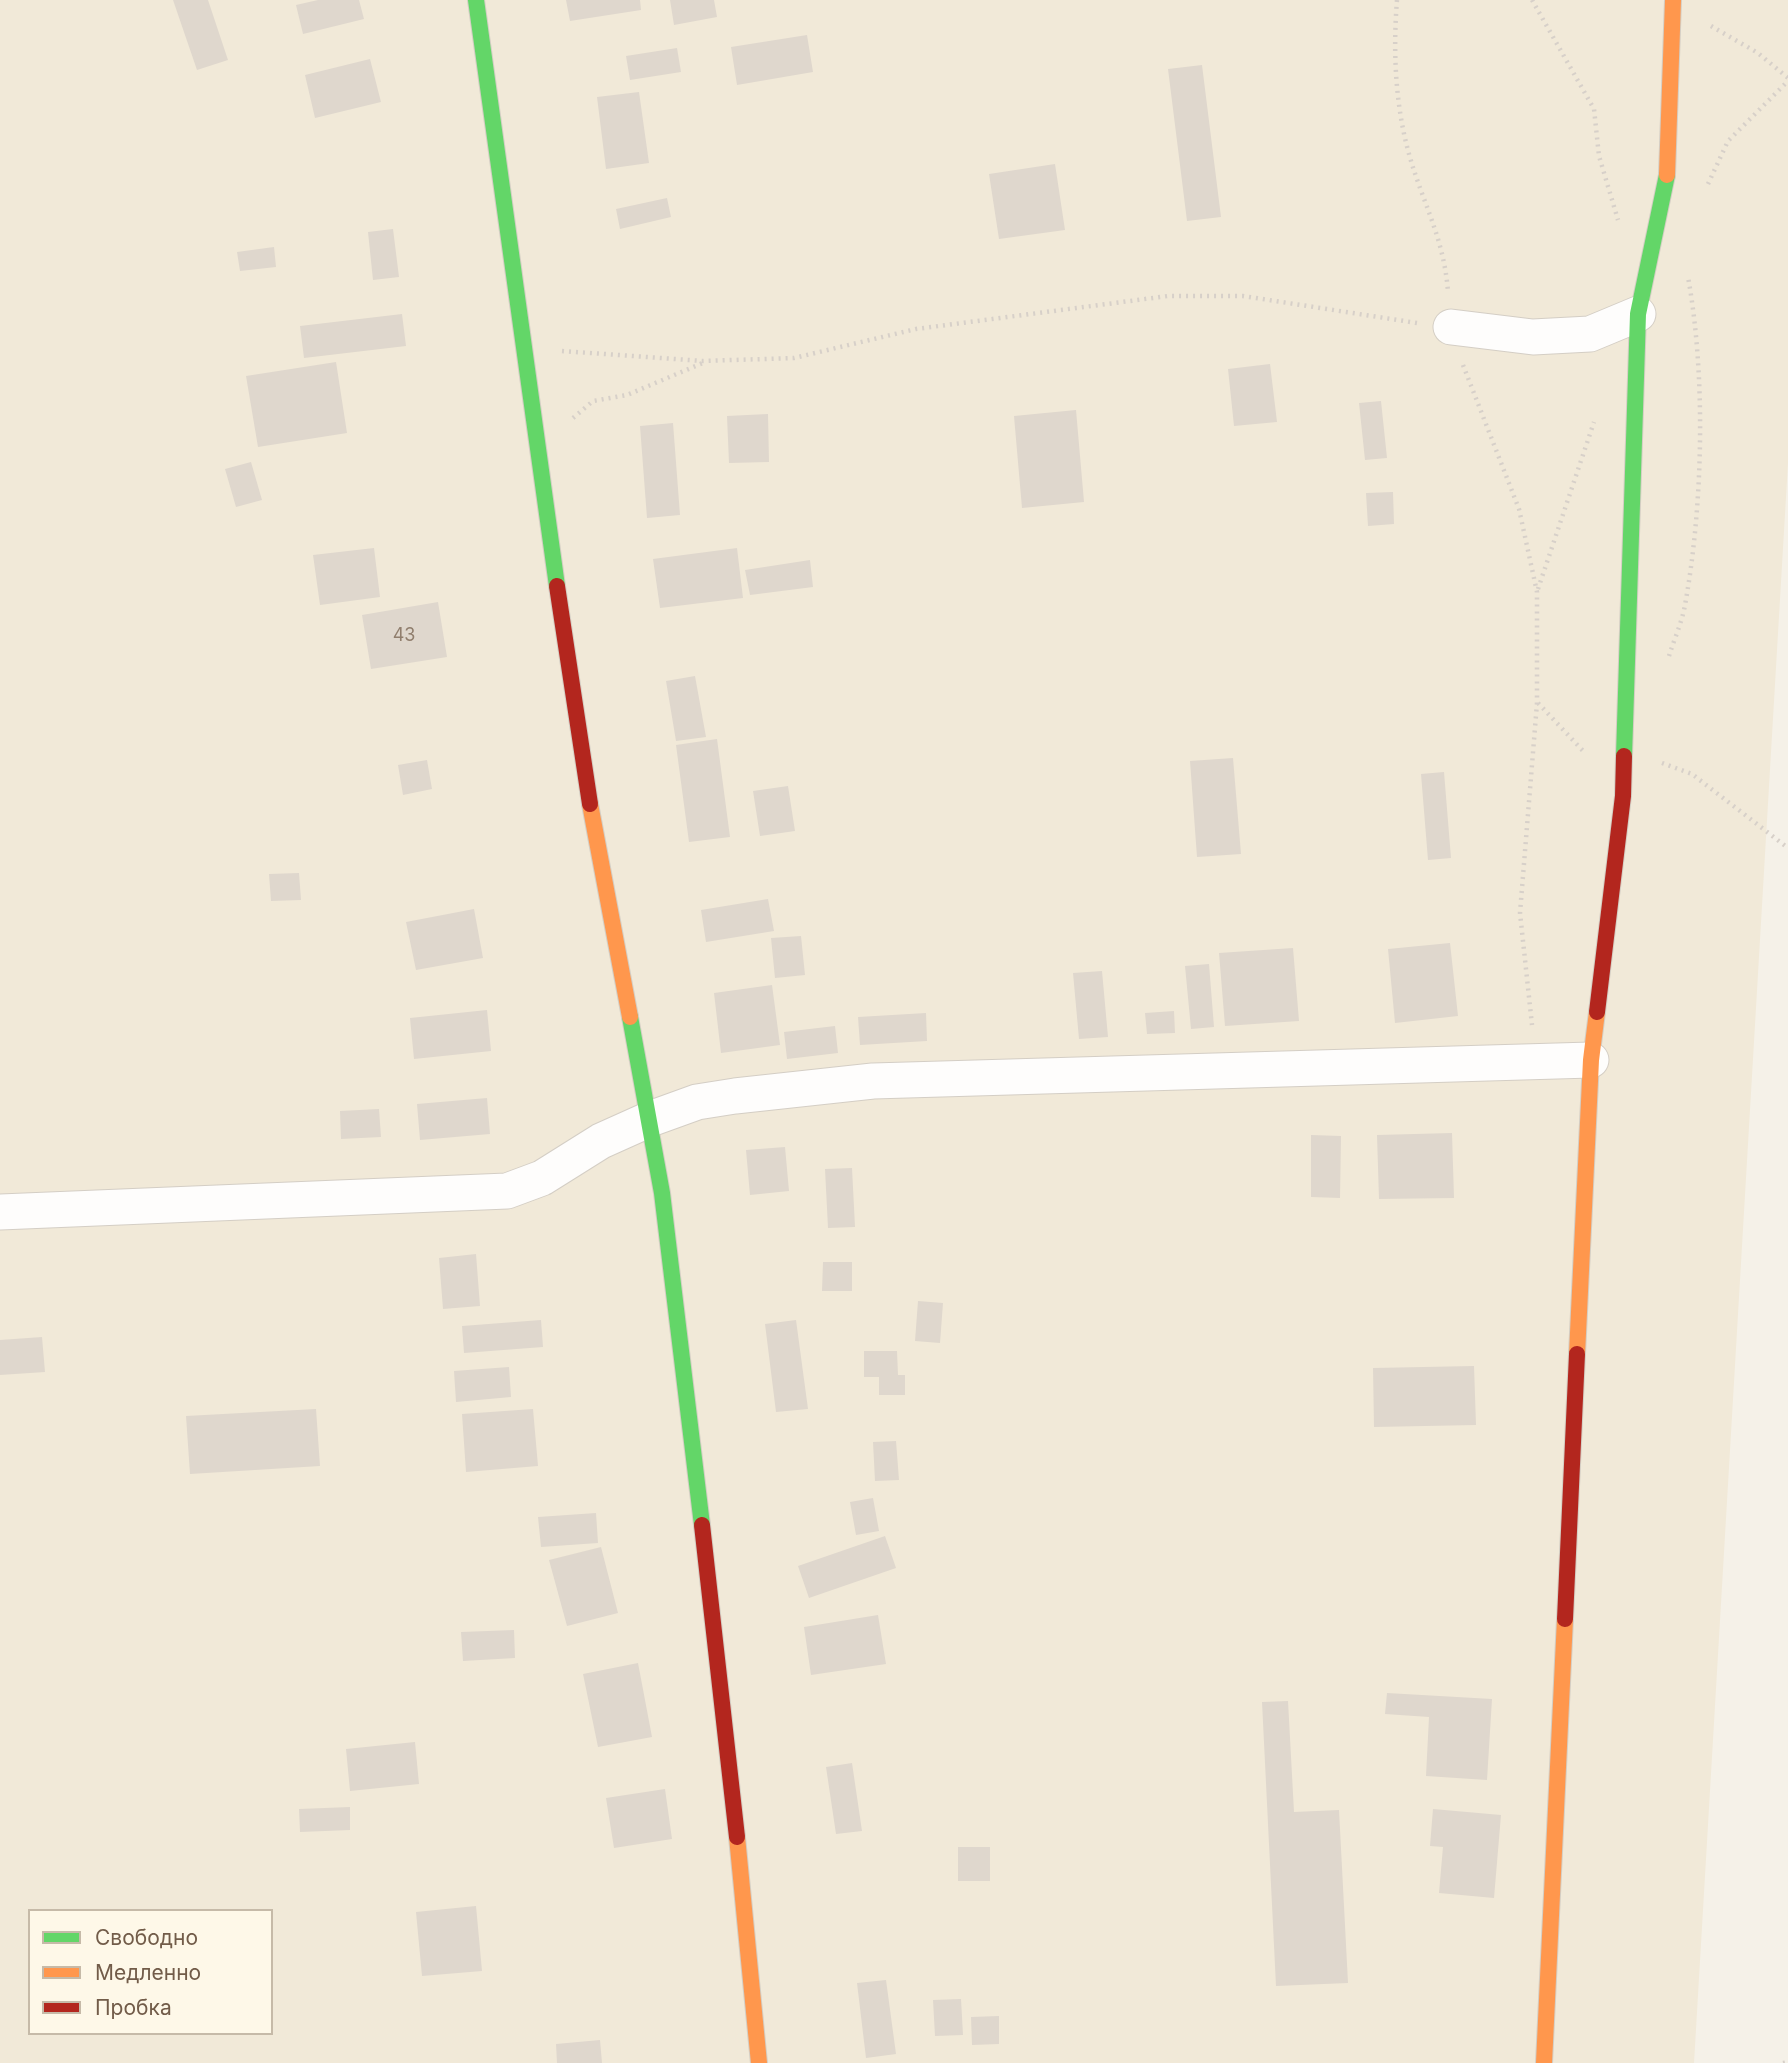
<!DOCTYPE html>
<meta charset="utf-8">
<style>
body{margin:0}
#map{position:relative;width:1788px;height:2063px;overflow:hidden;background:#f5f1e8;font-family:Inter,sans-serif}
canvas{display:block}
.legend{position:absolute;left:28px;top:1909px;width:245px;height:126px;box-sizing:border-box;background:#fef8e8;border:2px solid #c6baa8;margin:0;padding:9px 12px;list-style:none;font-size:21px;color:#725c49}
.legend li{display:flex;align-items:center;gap:14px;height:35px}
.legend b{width:35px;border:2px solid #c6baa8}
</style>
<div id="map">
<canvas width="1788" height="2063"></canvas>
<ul class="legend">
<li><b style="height:9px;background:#63d668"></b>Свободно</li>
<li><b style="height:9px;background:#ff974d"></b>Медленно</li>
<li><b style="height:9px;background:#b3261e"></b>Пробка</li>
</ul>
</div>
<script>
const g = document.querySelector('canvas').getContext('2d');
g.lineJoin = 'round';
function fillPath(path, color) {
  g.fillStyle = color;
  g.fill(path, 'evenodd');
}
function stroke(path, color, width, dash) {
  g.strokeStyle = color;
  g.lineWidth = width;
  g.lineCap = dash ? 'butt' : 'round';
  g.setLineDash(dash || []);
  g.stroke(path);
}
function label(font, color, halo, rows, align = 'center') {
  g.font = font + ' Inter,sans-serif';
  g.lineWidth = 5;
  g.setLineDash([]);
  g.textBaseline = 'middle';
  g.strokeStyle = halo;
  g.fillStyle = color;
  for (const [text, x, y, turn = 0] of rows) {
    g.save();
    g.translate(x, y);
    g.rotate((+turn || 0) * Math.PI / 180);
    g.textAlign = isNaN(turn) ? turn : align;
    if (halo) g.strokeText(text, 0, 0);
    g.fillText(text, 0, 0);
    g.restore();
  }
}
fillPath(new Path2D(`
 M 0,0 L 1788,0 L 1788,463 L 1694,2063 L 0,2063 ZM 30,1911 L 271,1911 L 271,2033 L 30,2033 Z`), '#f1e9d8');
fillPath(new Path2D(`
 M 173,0 L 208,0 L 228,60 L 197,70 Z
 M 318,0 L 359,0 L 364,19 L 303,34 L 296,5 Z
 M 566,0 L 640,0 L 641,10 L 570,21 Z
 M 670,0 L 714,0 L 717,17 L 674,25 Z
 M 807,35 L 813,72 L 737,85 L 731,47 Z
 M 677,48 L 681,72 L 630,80 L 626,56 Z
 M 370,59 L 381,102 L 315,118 L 305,75 Z
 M 1202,65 L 1221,217 L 1187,221 L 1168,69 Z
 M 639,92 L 649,163 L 606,169 L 597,97 Z
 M 1055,164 L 1065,230 L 999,239 L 989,174 Z
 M 667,198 L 671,217 L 620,229 L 616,209 Z
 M 393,229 L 399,277 L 373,280 L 368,232 Z
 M 274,247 L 276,267 L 240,271 L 237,252 Z
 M 402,314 L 406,346 L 304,358 L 300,326 Z
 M 336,362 L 347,433 L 258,447 L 246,376 Z
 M 1270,364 L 1277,422 L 1234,426 L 1228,369 Z
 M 1381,401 L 1387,458 L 1365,460 L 1359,403 Z
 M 1076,410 L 1084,502 L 1022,508 L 1014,416 Z
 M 768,414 L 769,462 L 729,463 L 727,416 Z
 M 673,423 L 680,515 L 647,518 L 640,426 Z
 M 251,462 L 262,500 L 236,507 L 225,469 Z
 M 1393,492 L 1394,524 L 1368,526 L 1366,493 Z
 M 374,548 L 380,597 L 320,605 L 313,555 Z
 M 737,548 L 743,598 L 660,608 L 653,559 Z
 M 810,560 L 813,587 L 750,595 L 745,570 Z
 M 438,602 L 447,657 L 371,669 L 362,615 Z
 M 695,676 L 706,737 L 676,741 L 666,681 Z
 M 717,739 L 730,837 L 689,842 L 676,745 Z
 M 1233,758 L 1241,854 L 1197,857 L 1190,761 Z
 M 427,760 L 432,789 L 403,795 L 398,765 Z
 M 1444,772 L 1451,858 L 1428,860 L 1421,774 Z
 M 788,786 L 795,831 L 760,836 L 753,791 Z
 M 299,873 L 301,900 L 271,901 L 269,874 Z
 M 768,899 L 774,931 L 706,942 L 701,910 Z
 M 474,909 L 483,958 L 416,970 L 406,922 Z
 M 801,936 L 805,975 L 775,978 L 771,938 Z
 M 1450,943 L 1458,1016 L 1395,1023 L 1388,949 Z
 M 1293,948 L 1299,1021 L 1225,1026 L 1219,953 Z
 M 1209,964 L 1214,1027 L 1191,1029 L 1185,966 Z
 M 1102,971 L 1108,1037 L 1079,1039 L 1073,973 Z
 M 772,985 L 780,1045 L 721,1053 L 714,993 Z
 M 487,1010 L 491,1051 L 414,1059 L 410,1018 Z
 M 1174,1011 L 1175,1033 L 1147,1034 L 1145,1013 Z
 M 926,1013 L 927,1041 L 860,1045 L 858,1017 Z
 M 835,1026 L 838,1053 L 787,1059 L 784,1032 Z
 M 487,1098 L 490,1134 L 420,1140 L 417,1104 Z
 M 379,1109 L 381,1137 L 341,1139 L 340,1111 Z
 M 1452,1133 L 1454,1198 L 1379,1199 L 1377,1135 Z
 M 1311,1135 L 1341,1136 L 1340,1198 L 1311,1197 Z
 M 785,1147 L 789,1191 L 750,1195 L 746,1150 Z
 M 852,1168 L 855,1227 L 828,1228 L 825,1169 Z
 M 476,1254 L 480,1306 L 443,1309 L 439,1258 Z
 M 823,1262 L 852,1262 L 852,1291 L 822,1291 Z
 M 918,1301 L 943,1303 L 940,1343 L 915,1341 Z
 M 541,1320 L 543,1347 L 464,1353 L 462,1326 Z
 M 796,1320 L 808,1409 L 776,1412 L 765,1324 Z
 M 42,1337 L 45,1372 L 0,1375 L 0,1340 Z
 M 864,1351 L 897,1351 L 898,1375 L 905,1375 L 905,1395 L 879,1395 L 879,1377 L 864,1377 Z
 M 1474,1366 L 1476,1425 L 1374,1427 L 1373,1368 Z
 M 509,1367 L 511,1397 L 456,1402 L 454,1371 Z
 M 316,1409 L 320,1466 L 190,1474 L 186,1416 Z
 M 533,1409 L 538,1466 L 466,1472 L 462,1414 Z
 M 896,1441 L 899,1480 L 875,1481 L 873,1442 Z
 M 873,1498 L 879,1531 L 856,1535 L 850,1502 Z
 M 596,1513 L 598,1543 L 541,1547 L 538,1517 Z
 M 885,1536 L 896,1568 L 809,1598 L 798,1566 Z
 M 601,1547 L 618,1613 L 567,1626 L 549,1560 Z
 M 878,1615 L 886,1664 L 811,1675 L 804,1627 Z
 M 514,1630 L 515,1658 L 463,1661 L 461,1632 Z
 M 638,1663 L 652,1737 L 598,1747 L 583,1674 Z
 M 1387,1693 L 1492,1699 L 1487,1780 L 1426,1776 L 1429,1717 L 1385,1714 Z
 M 1288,1701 L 1294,1812 L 1339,1810 L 1348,1983 L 1276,1986 L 1262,1702 Z
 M 415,1742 L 419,1784 L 350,1791 L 346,1749 Z
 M 852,1763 L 862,1831 L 836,1834 L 826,1767 Z
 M 665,1789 L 672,1839 L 614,1848 L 606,1798 Z
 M 350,1807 L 350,1830 L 300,1832 L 299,1809 Z
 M 1433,1809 L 1501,1815 L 1494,1898 L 1439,1893 L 1443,1847 L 1430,1846 Z
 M 958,1847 L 990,1847 L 990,1881 L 958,1881 Z
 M 476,1906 L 482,1971 L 422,1976 L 416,1912 Z
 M 886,1980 L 896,2054 L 866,2058 L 857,1983 Z
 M 961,1999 L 963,2035 L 935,2036 L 933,2000 Z
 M 999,2016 L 999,2044 L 972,2045 L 971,2017 Z
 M 600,2040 L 602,2063 L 557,2063 L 556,2044 Z`), '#dfd7cd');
const street = new Path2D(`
 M 1451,327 L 1533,337 L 1590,334 L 1638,314
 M 0,1212 L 507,1191 L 542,1178 L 601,1141 L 650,1119 L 697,1102 L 735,1096 L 873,1081 L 1591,1060`);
const fast = new Path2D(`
 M 476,0 L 557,586
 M 1624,756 L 1638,314 L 1667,175
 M 630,1017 L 662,1193 L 702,1525`);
const slow = new Path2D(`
 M 1667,175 L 1673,0
 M 590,804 L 630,1017
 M 1577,1354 L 1591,1060 L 1597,1012
 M 737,1837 L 759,2063
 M 1544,2063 L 1565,1619`);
const jam = new Path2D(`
 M 557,586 L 590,804
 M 1597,1012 L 1623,796 L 1624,756
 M 702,1525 L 737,1837
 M 1565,1619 L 1577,1354`);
stroke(street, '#d4cec5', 37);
stroke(fast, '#d4cec4', 18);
stroke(slow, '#d4cec4', 18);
stroke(jam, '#d4cec4', 18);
stroke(new Path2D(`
 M 1397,0 C 1393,50 1395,104 1409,154 C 1423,204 1444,238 1448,292
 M 1532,0 L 1594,109 L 1599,156 L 1618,220
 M 1711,26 L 1758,53 L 1788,78
 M 1708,184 L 1728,141 L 1788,81
 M 562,351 L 703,361 L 794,358 L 916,329 L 1168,296 L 1243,296 L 1417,323
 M 1463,365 L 1519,509 L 1537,592 L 1537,703 L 1520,913 L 1532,1025
 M 573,418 L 593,401 L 627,395 L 705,362
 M 1538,589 L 1594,422
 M 1669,656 C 1674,640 1682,622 1685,605 C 1703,506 1706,376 1688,277
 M 1538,703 L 1585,753
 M 1662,763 L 1692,774 L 1788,848
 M 1783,2063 L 1788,2062`), '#d7d0c9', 4.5, [2, 5]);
stroke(street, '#fefdfc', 35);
stroke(fast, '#63d668', 16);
stroke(slow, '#ff974d', 16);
stroke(jam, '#b3261e', 16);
label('18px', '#907e6d', null, [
 ["43",404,636]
]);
</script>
